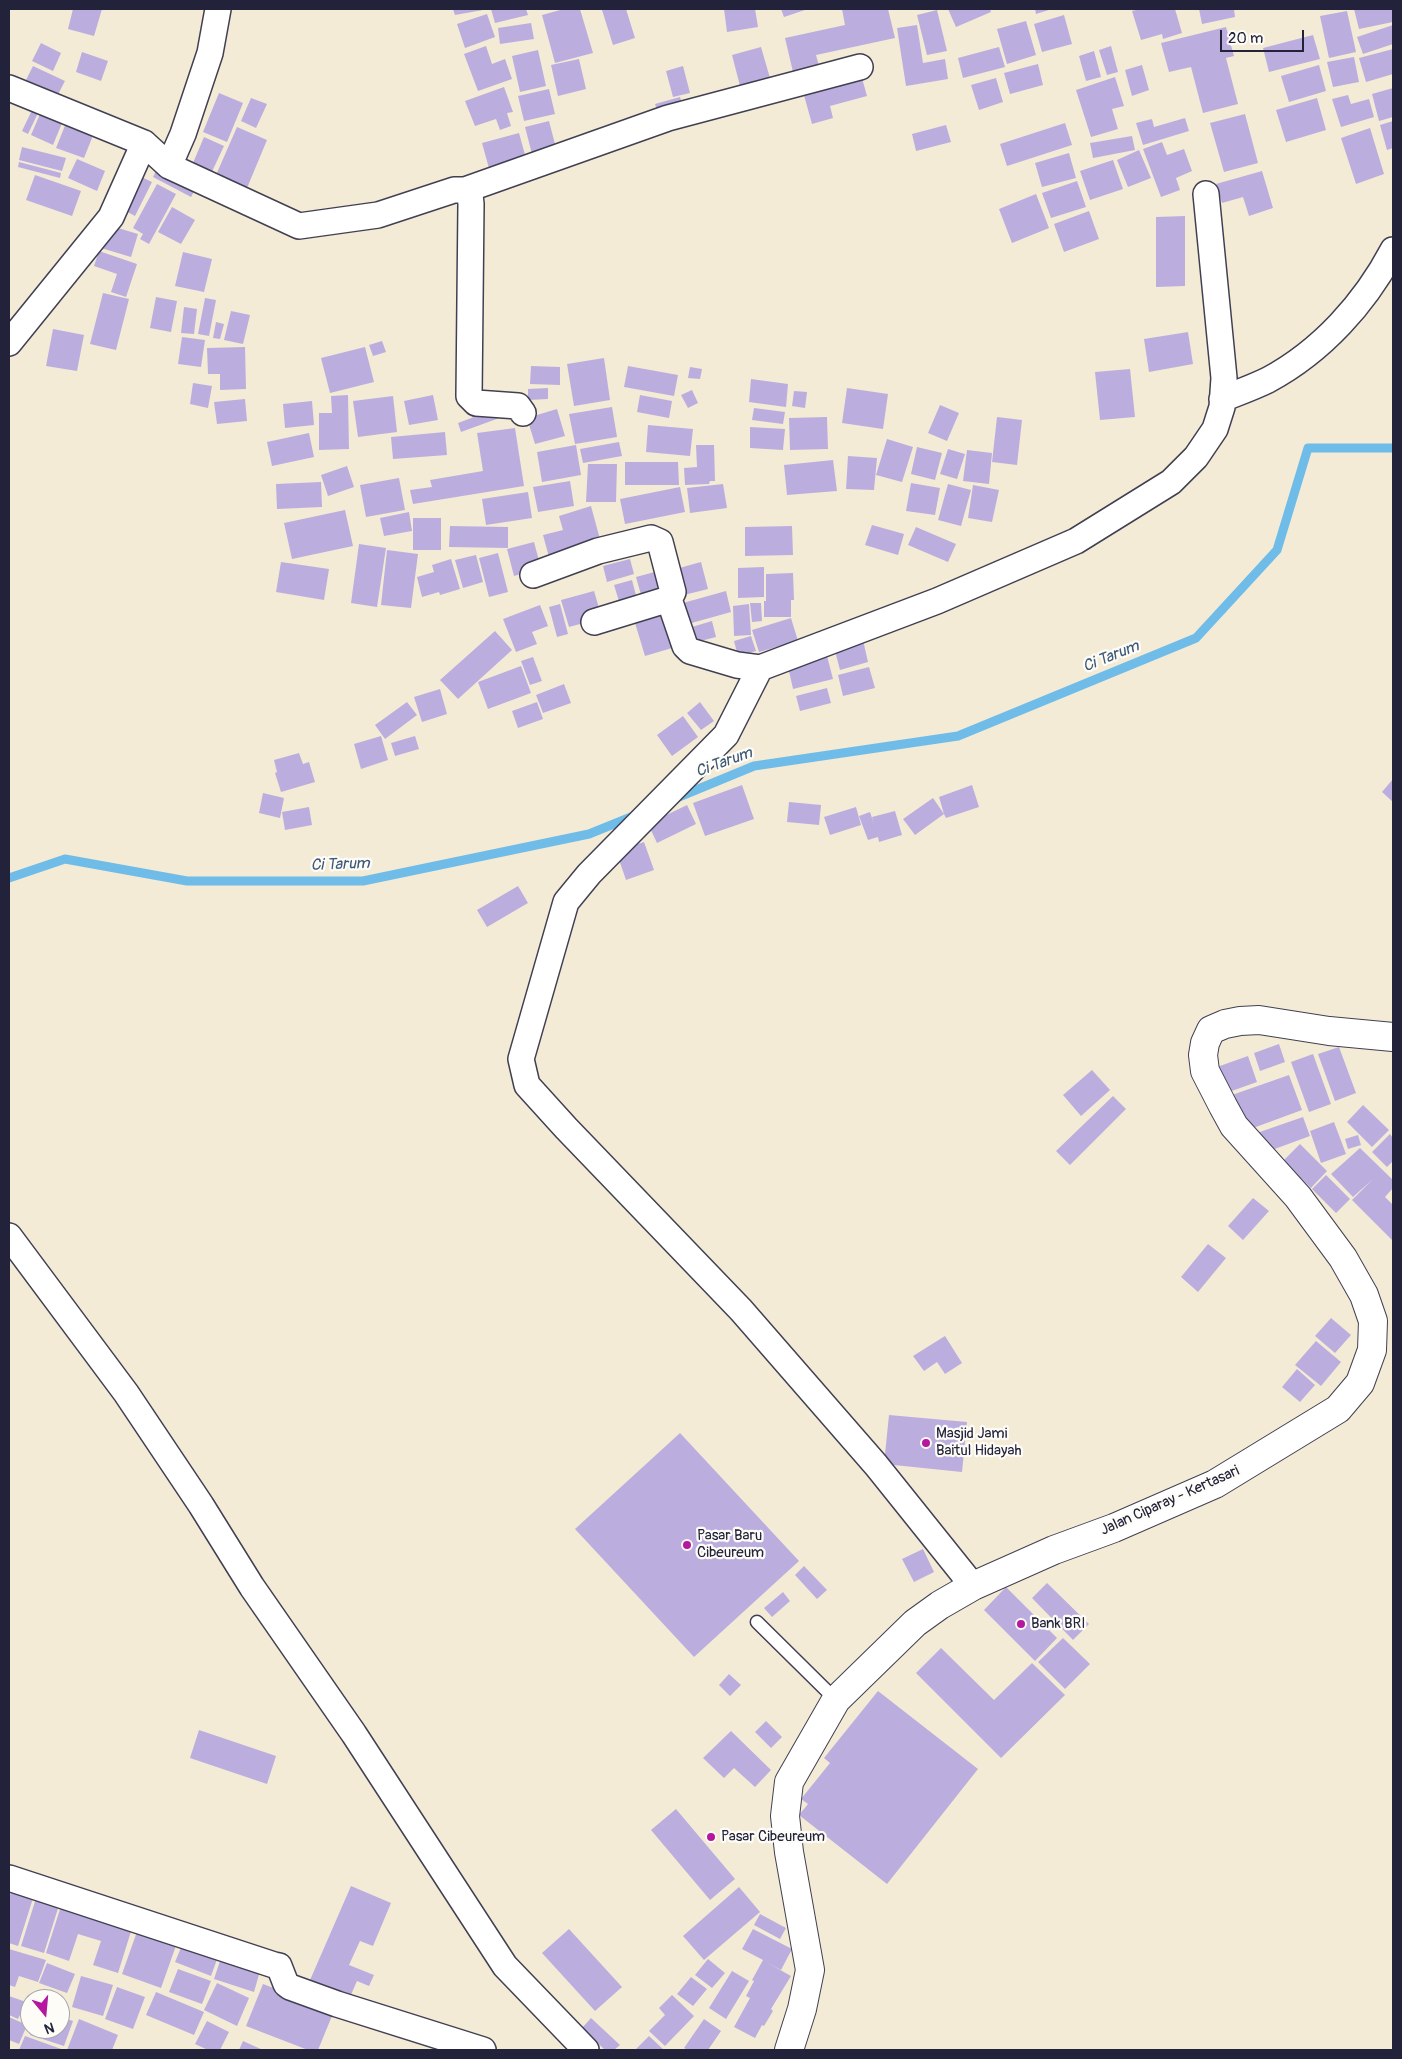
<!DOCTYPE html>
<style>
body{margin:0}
#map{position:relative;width:1402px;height:2059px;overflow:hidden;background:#f3ebd6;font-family:Pangolin,sans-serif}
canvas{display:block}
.frame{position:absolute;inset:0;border:10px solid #22223b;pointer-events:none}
.north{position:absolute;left:20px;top:1989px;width:50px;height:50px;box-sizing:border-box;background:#fdfcf7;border:1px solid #a5a5ac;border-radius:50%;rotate:163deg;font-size:14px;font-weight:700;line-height:20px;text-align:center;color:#22223b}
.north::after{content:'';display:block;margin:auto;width:18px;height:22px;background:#b5179e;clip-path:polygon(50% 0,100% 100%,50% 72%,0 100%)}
.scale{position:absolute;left:1220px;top:30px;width:84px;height:22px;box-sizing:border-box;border:2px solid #22223b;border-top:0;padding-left:6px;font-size:15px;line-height:18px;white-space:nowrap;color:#22223b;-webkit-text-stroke:4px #fdfcf7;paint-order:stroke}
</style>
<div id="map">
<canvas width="1402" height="2059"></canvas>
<div class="frame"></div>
<div class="north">N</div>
<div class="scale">20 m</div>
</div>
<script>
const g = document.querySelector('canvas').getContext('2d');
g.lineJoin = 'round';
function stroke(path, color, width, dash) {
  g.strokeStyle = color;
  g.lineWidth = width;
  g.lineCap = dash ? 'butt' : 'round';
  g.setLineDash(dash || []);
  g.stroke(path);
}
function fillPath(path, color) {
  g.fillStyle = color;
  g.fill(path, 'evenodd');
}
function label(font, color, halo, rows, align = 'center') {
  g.font = font + ' Pangolin,sans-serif';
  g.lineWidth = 4.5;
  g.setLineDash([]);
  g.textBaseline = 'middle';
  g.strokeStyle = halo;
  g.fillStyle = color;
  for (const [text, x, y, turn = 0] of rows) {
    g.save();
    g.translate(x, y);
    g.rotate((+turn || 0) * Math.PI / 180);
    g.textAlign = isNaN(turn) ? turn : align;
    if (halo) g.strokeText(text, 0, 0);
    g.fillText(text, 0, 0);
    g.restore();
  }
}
stroke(new Path2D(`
 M 674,799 L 754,766 L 958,736 L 1196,638 L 1277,550 L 1308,448 L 1393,448
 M 9,878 L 65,859 L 187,881 L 363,881 L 589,834 L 636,815`), '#6fbce9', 9);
fillPath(new Path2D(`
 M 73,9 L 102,9 L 94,36 L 68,29 Z
 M 453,9 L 483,9 L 483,10 L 455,15 Z
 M 491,9 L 526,9 L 528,15 L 495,23 Z
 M 564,9 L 580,9 L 593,53 L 555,63 L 542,15 Z
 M 606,9 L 626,9 L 635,38 L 613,45 L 602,10 Z
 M 724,9 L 755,9 L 758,27 L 727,32 Z
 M 781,9 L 808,9 L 784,17 Z
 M 842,9 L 888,9 L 895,38 L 816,55 L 819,66 L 793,72 L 785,38 L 845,25 Z
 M 948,9 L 990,9 L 991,12 L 956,27 Z
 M 1035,9 L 1052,9 L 1036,14 Z
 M 1140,9 L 1175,9 L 1182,33 L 1163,39 L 1162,34 L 1141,40 L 1132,11 Z
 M 1199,9 L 1234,9 L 1235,17 L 1202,24 Z
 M 1354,9 L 1393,9 L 1393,22 L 1359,29 Z
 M 937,10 L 947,51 L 927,55 L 917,15 Z
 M 1347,11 L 1356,52 L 1329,58 L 1320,16 Z
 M 487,14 L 495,37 L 465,48 L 457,24 Z
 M 1064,15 L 1072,44 L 1042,52 L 1034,24 Z
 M 1026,21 L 1036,55 L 1007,64 L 997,29 Z
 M 531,23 L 534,39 L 500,44 L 498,28 Z
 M 917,25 L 923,63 L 945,59 L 948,79 L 906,86 L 897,28 Z
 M 1393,25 L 1393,44 L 1363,54 L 1357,37 Z
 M 1226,27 L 1234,56 L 1226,58 L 1238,104 L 1203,113 L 1191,67 L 1169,72 L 1161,43 Z
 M 1313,35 L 1320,59 L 1269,72 L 1263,48 Z
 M 41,43 L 61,53 L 53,71 L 32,61 Z
 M 486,46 L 492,64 L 505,59 L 512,79 L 478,91 L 464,54 Z
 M 1111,46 L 1118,72 L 1107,75 L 1099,50 Z
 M 761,47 L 770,78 L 740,86 L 732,55 Z
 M 999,47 L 1005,67 L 963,78 L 958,58 Z
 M 1393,49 L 1393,74 L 1366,82 L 1359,58 Z
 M 538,50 L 546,86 L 520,92 L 512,56 Z
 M 1094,51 L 1101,77 L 1086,81 L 1079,56 Z
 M 82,52 L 108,61 L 101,81 L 76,72 Z
 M 1354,57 L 1359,82 L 1333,87 L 1327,62 Z
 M 579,59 L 586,89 L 558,96 L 551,65 Z
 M 1038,64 L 1043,85 L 1010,94 L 1004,73 Z
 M 1142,65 L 1149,90 L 1132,96 L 1125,70 Z
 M 1319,65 L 1326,91 L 1289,102 L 1281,76 Z
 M 33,66 L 65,81 L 53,104 L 21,90 Z
 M 683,66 L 690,93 L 673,97 L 666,71 Z
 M 860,71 L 867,96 L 830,106 L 833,118 L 812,124 L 802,88 Z
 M 1115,77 L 1124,106 L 1112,109 L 1118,129 L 1091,137 L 1076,90 Z
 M 996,78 L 1003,102 L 979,110 L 971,85 Z
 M 504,87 L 513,112 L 507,113 L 511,126 L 500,130 L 496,119 L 475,126 L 465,101 Z
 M 1393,88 L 1393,117 L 1379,121 L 1372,94 Z
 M 549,89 L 555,114 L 524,121 L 518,96 Z
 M 219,93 L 243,103 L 227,142 L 203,132 Z
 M 1348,95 L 1351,104 L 1369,99 L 1374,117 L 1341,127 L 1332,99 Z
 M 680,97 L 685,112 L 660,119 L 655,104 Z
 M 251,98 L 267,104 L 256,128 L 241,121 Z
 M 1317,98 L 1326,130 L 1286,142 L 1276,110 Z
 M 32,110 L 38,113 L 28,134 L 22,131 Z
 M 40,114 L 62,123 L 53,145 L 31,135 Z
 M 1245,114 L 1258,163 L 1224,172 L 1210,123 Z
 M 1185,118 L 1189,131 L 1143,145 L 1136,123 L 1152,119 L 1154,127 Z
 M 549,121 L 556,148 L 532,154 L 525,127 Z
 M 1393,121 L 1393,148 L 1387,150 L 1380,125 Z
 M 66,123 L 94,133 L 84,158 L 56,148 Z
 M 1065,123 L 1072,145 L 1007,166 L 1000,144 Z
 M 946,125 L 951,142 L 916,151 L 912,134 Z
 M 237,127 L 267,140 L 247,188 L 216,175 Z
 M 1370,128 L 1384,174 L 1356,184 L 1341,138 Z
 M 519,133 L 527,162 L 490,172 L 482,143 Z
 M 1132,136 L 1135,150 L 1093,158 L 1090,143 Z
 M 204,137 L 224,146 L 209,178 L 190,170 Z
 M 1162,142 L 1167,155 L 1184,149 L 1192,171 L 1176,178 L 1180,190 L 1161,197 L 1143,149 Z
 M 22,147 L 66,158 L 62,171 L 19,160 Z
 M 1139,150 L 1151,178 L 1128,187 L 1117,160 Z
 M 1069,153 L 1076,178 L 1042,187 L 1035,163 Z
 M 77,159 L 105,171 L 97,191 L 68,178 Z
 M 1113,160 L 1123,189 L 1090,200 L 1080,171 Z
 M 19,162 L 61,173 L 60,178 L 18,167 Z
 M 159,165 L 197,186 L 191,197 L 153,177 Z
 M 1262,171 L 1273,208 L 1249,216 L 1243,197 L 1222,203 L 1216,184 Z
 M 35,175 L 81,191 L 72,216 L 26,200 Z
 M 137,175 L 152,182 L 135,216 L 120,208 Z
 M 1077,181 L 1086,207 L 1051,218 L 1042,193 Z
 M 157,184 L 176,194 L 149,244 L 140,239 L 143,234 L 133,228 Z
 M 1036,194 L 1049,228 L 1012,243 L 999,209 Z
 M 172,207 L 195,220 L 181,244 L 158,232 Z
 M 1089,211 L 1099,239 L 1064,252 L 1054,224 Z
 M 1185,216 L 1185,286 L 1156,287 L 1156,217 Z
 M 108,225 L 138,234 L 131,257 L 101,248 Z
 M 99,251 L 137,264 L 126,297 L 111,292 L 117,274 L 94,266 Z
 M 183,252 L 212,259 L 204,292 L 175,286 Z
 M 103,293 L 129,299 L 116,350 L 90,344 Z
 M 156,297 L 177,301 L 171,332 L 150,328 Z
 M 205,298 L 216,300 L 209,336 L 198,334 Z
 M 184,307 L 197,309 L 194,334 L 181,333 Z
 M 231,311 L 250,315 L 243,344 L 224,340 Z
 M 216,322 L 224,324 L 220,339 L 213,338 Z
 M 53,329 L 84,335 L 77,371 L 46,366 Z
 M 1188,332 L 1193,364 L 1149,372 L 1144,339 Z
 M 182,337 L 205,340 L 201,367 L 178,364 Z
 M 382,341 L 386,352 L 373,356 L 369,345 Z
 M 245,347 L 246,389 L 220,390 L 220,374 L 208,374 L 207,348 Z
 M 365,347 L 374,382 L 330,393 L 321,358 Z
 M 604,358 L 610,400 L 574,406 L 567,364 Z
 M 531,366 L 560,367 L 560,385 L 530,384 Z
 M 628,366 L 678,375 L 674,396 L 624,387 Z
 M 690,367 L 702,369 L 700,379 L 688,378 Z
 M 1130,369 L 1135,417 L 1100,420 L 1095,372 Z
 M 751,379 L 788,384 L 786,407 L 749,402 Z
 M 193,383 L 212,386 L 208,408 L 190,404 Z
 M 548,388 L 548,399 L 528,400 L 528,389 Z
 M 847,388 L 888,394 L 883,429 L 842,423 Z
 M 692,390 L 698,403 L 688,408 L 681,395 Z
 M 794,391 L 807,392 L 805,408 L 792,406 Z
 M 348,395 L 349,449 L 319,450 L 319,413 L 332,413 L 331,396 Z
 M 433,395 L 438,420 L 409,425 L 404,401 Z
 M 640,395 L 672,401 L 669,418 L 637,412 Z
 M 393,396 L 397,432 L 358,437 L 353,401 Z
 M 245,399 L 247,421 L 217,424 L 214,402 Z
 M 312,401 L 314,425 L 285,428 L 283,404 Z
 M 940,405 L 959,413 L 947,441 L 928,433 Z
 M 612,407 L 617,437 L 575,444 L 569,414 Z
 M 498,408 L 502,417 L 461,432 L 458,423 Z
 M 754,408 L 785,412 L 783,424 L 752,420 Z
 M 557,409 L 565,436 L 535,444 L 527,418 Z
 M 827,417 L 828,449 L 790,450 L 789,418 Z
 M 997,417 L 1022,420 L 1017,465 L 992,462 Z
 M 648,425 L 693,429 L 690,456 L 646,452 Z
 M 750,427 L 785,429 L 783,450 L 750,448 Z
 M 515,428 L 524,486 L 413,504 L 410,490 L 432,487 L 430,480 L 483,471 L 477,433 Z
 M 445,432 L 447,455 L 393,459 L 391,437 Z
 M 309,433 L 314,457 L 272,466 L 267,442 Z
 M 887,439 L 913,447 L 902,482 L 876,475 Z
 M 619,442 L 622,456 L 583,463 L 580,449 Z
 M 576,445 L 581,475 L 542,482 L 537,452 Z
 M 696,445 L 714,445 L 715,481 L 710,481 L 709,484 L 685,485 L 684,468 L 697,467 Z
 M 917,447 L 942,453 L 935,480 L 911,474 Z
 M 948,449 L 965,454 L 957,479 L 940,474 Z
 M 967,450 L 992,453 L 989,484 L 963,481 Z
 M 848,456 L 877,458 L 874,490 L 846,489 Z
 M 833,460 L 837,491 L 787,495 L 784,465 Z
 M 625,462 L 678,462 L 679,485 L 625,485 Z
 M 588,464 L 617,464 L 616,502 L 586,502 Z
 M 347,466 L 354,487 L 328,496 L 321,475 Z
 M 399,478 L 405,510 L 366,517 L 360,485 Z
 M 570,481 L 574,506 L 538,512 L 533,487 Z
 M 321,482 L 322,507 L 277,509 L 276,484 Z
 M 911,483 L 940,488 L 935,515 L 906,511 Z
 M 723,484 L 727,508 L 690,513 L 687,488 Z
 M 948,484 L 971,490 L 961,526 L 938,520 Z
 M 973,485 L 999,490 L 992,522 L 968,518 Z
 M 680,487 L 685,512 L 625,524 L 620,499 Z
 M 528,492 L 532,518 L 486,525 L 482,499 Z
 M 591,506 L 601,543 L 549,557 L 543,535 L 563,530 L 559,516 Z
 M 345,510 L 353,546 L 292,559 L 284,523 Z
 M 409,512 L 412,531 L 384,536 L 380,518 Z
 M 413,518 L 441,518 L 441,550 L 413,550 Z
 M 872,525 L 904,534 L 898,555 L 865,545 Z
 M 450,526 L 508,527 L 508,548 L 449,547 Z
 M 792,526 L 793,555 L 745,556 L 745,527 Z
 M 916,527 L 956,544 L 948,562 L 908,545 Z
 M 534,542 L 541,568 L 514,576 L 507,549 Z
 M 359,544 L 386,548 L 377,607 L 351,603 Z
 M 387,550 L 418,554 L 411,608 L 381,605 Z
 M 498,553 L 508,592 L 489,597 L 479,558 Z
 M 476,555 L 483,582 L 463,588 L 455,560 Z
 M 451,559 L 460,589 L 440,595 L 439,592 L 422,597 L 417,577 L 434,572 L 432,565 Z
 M 630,559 L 634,574 L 607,582 L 603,566 Z
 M 281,562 L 329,569 L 324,600 L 276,592 Z
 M 701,562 L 708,589 L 680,596 L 672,570 Z
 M 764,567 L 764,597 L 738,598 L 738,568 Z
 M 662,570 L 669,595 L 643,602 L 636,577 Z
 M 793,573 L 794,600 L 791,600 L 791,617 L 764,617 L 764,601 L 766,601 L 766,574 Z
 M 632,580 L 638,603 L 621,608 L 614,585 Z
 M 594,591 L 602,618 L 569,627 L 561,600 Z
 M 726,591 L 731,612 L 688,624 L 683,603 Z
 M 750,603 L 761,603 L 762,621 L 752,622 Z
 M 560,604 L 568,634 L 557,637 L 549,607 Z
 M 659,604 L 672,648 L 645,656 L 632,613 Z
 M 749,604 L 751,635 L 734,636 L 733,606 Z
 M 540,605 L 548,626 L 532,632 L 537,644 L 516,652 L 503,619 Z
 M 791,618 L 798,641 L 759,652 L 752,630 Z
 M 712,621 L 716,637 L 689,644 L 685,629 Z
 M 495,631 L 512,650 L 458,699 L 440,680 Z
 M 751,636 L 756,651 L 738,656 L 734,641 Z
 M 863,640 L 868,662 L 840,670 L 834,647 Z
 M 826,652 L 833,679 L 793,689 L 787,662 Z
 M 533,657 L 542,681 L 530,685 L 521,661 Z
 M 521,666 L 531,693 L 488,709 L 478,682 Z
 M 869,667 L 875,688 L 843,696 L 838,675 Z
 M 564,684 L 571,703 L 543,713 L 536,695 Z
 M 827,688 L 831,703 L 800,711 L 796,696 Z
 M 440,689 L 447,714 L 422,722 L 414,697 Z
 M 407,702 L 417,715 L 385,739 L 375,725 Z
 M 537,702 L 543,719 L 518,728 L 512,711 Z
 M 700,702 L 714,721 L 701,730 L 687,713 Z
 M 683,716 L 698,737 L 672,756 L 657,735 Z
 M 381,736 L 388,760 L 361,769 L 354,744 Z
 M 415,736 L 419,749 L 395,756 L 391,743 Z
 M 299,753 L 303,764 L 309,762 L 315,782 L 281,792 L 275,773 L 277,772 L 274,760 Z
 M 1393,779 L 1393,802 L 1382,792 Z
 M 742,785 L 754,819 L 705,836 L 693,803 Z
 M 972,785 L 979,807 L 946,818 L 944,814 L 915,835 L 903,819 L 933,798 L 944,814 L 939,797 Z
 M 263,793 L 284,798 L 280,818 L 259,813 Z
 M 789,802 L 821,805 L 819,825 L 787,822 Z
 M 687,805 L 696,824 L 657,843 L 648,824 Z
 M 309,807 L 312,825 L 285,830 L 282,812 Z
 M 856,807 L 861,825 L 830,835 L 824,817 Z
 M 895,811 L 902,835 L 879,842 L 878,837 L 868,840 L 859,816 L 870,812 L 874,824 L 872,817 Z
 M 644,842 L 654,870 L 626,880 L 616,851 Z
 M 518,886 L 528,903 L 487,927 L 477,910 Z
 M 1279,1044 L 1285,1062 L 1260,1071 L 1254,1053 Z
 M 1339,1047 L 1356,1093 L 1335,1101 L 1318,1054 Z
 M 1313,1054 L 1331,1104 L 1309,1112 L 1291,1062 Z
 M 1248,1056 L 1257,1082 L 1226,1093 L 1217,1067 Z
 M 1092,1070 L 1110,1090 L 1081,1116 L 1063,1095 Z
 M 1289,1075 L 1302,1110 L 1245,1131 L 1232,1095 Z
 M 1113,1096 L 1126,1109 L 1070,1165 L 1056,1151 Z
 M 1363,1105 L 1389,1130 L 1372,1147 L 1347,1122 Z
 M 1303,1117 L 1310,1136 L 1261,1154 L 1254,1134 Z
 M 1334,1122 L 1346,1154 L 1321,1163 L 1310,1131 Z
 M 1390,1134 L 1393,1138 L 1393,1161 L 1387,1167 L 1372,1152 Z
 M 1358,1135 L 1361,1145 L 1348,1149 L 1345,1139 Z
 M 1300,1144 L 1327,1171 L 1311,1188 L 1283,1161 Z
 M 1360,1148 L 1393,1180 L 1393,1188 L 1385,1197 L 1393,1205 L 1393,1241 L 1352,1200 L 1373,1179 L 1353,1197 L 1331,1174 Z
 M 1326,1175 L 1350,1199 L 1336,1213 L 1312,1189 Z
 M 1253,1198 L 1269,1211 L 1243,1240 L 1228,1226 Z
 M 1208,1244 L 1226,1258 L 1198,1292 L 1181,1277 Z
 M 1331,1318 L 1351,1335 L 1335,1353 L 1315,1336 Z
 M 945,1336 L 962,1363 L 945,1374 L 937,1362 L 924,1371 L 913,1356 Z
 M 1316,1341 L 1341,1362 L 1321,1386 L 1295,1365 Z
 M 1297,1369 L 1315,1385 L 1300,1402 L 1282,1387 Z
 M 889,1415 L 967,1422 L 962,1472 L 884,1464 Z
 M 680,1433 L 799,1561 L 694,1657 L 575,1529 Z
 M 923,1549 L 934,1572 L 914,1582 L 902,1559 Z
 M 804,1566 L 827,1590 L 817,1599 L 795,1575 Z
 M 1047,1583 L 1089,1624 L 1073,1640 L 1032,1598 Z
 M 1006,1587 L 1057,1638 L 1035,1661 L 984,1610 Z
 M 783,1592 L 790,1601 L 772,1617 L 764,1608 Z
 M 1063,1638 L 1090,1664 L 1065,1689 L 1038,1662 Z
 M 941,1648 L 994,1700 L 1032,1663 L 1065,1695 L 1001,1758 L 916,1673 Z
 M 729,1674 L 741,1685 L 730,1696 L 719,1685 Z
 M 878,1691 L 978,1769 L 887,1884 L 799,1815 L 808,1804 L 801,1799 L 830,1763 L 824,1758 Z
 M 766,1721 L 782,1737 L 771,1748 L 755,1732 Z
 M 199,1730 L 276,1756 L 267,1784 L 190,1758 Z
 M 731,1731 L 771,1770 L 755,1787 L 734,1768 L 724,1778 L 703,1758 Z
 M 676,1809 L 735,1879 L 710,1900 L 651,1830 Z
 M 351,1886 L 391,1903 L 373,1946 L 360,1941 L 349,1965 L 374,1975 L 369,1986 L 357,1981 L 347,2004 L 307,1987 Z
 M 739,1887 L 760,1912 L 704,1960 L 683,1936 Z
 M 12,1888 L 34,1895 L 18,1946 L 9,1943 L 9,1899 Z
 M 37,1895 L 60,1902 L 44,1953 L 21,1946 Z
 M 62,1903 L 133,1925 L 118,1973 L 93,1965 L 101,1941 L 78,1934 L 69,1961 L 46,1953 Z
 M 760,1914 L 786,1928 L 780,1939 L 754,1925 Z
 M 139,1926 L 178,1940 L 161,1988 L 122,1974 Z
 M 569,1929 L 622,1987 L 595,2011 L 542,1953 Z
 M 753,1929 L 792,1949 L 781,1970 L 766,1962 L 791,1976 L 771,2009 L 773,2011 L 764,2026 L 762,2025 L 755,2038 L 734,2027 L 750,1998 L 746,1996 L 754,1981 L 752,1980 L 763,1960 L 742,1949 Z
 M 185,1938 L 220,1951 L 211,1976 L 175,1962 Z
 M 9,1949 L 46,1960 L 38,1982 L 19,1976 L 15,1987 L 9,1985 Z
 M 223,1952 L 262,1964 L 254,1992 L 214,1979 Z
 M 708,1959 L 725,1973 L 712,1988 L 695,1975 Z
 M 47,1963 L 75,1974 L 67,1993 L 39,1983 Z
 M 178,1969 L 211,1981 L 202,2004 L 169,1992 Z
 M 732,1971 L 749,1981 L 726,2019 L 709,2008 Z
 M 81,1976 L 113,1985 L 103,2016 L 72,2007 Z
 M 691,1977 L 707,1989 L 693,2006 L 677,1994 Z
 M 217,1983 L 249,1998 L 237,2026 L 204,2010 Z
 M 263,1984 L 334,2011 L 318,2050 L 308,2050 L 246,2026 Z
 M 117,1987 L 145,1997 L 133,2029 L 105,2019 Z
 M 156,1992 L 204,2012 L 194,2035 L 146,2015 Z
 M 672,1995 L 694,2016 L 665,2046 L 649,2031 L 665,2015 L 659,2008 Z
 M 9,1996 L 26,2002 L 18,2019 L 9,2015 Z
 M 9,2017 L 27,2025 L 19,2044 L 9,2040 Z
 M 60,2017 L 73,2021 L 64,2046 L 30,2035 L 32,2029 L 60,2029 Z
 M 591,2018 L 620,2045 L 614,2050 L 605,2050 L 582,2028 Z
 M 79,2019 L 118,2035 L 112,2050 L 67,2050 Z
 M 704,2019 L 721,2031 L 708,2050 L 688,2050 L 684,2048 Z
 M 207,2021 L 229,2032 L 220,2050 L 208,2050 L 195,2044 Z
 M 25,2036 L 64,2050 L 19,2050 Z
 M 649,2036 L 664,2050 L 635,2050 Z
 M 243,2041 L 263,2050 L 239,2050 Z`), '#bbaedf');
const lane = new Path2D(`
 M 757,1622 L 836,1700`);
const street = new Path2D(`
 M 9,88 L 144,143
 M 169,166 L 183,134 L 210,53 L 218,9
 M 465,190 L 668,118 L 860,67
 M 9,343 L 111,217 L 144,143 L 169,166 L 299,226 L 378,215 L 454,190 L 465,190 L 470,195 L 471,204 L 469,396 L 476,403 L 518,406 L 523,413
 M 1222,399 C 1237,393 1254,387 1268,380 C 1322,351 1365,303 1393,250
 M 533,575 L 598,551 L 651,538 L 660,542 L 673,592 L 669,599
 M 594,622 L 669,599 L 685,646 L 690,651 L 737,665 L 760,668
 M 9,1236 L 126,1393 L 201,1505 L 252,1587 L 354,1734 L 505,1966 L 586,2050
 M 973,1586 L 876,1465 L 741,1310 L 566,1128 L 527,1085 L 521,1059 L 566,902 L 589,874 L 726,735 L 760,668 L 937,601 L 1076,541 L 1171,482 L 1196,457 L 1215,429 L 1222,407 L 1224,378 L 1206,194
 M 9,1878 L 274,1965 L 279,1966 L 286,1984 L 290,1987 L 337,2004 L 483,2050`);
const secondary = new Path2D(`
 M 789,2050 L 802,2009 L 810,1970 L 789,1852 L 785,1816 L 789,1782 L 836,1700 L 915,1623 L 940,1605 L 973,1586 L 1054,1550 L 1114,1528 L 1215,1484 L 1338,1409 L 1360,1383 L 1372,1350 L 1373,1321 L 1364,1295 L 1343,1258 L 1298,1197 L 1234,1126 L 1223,1106 L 1205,1071 L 1203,1055 L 1205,1043 L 1211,1030 L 1225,1024 L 1240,1021 L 1259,1020 L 1329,1031 L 1393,1037`);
stroke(lane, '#414052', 15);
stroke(street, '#414052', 28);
stroke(secondary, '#414052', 30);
stroke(lane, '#fff', 12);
stroke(street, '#fff', 25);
stroke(secondary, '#fff', 28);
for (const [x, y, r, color] of [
 [926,1443,5,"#b5179e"],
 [687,1545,5,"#b5179e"],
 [1021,1624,5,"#b5179e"],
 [711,1837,5,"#b5179e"]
]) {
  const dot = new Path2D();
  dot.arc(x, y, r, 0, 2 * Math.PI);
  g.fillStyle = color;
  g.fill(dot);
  stroke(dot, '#fdfcf7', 2);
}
label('15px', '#22223b', '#fdfcf7', [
 ["Masjid Jami",936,1434],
 ["Baitul Hidayah",936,1451],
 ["Pasar Baru",697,1536],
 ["Cibeureum",697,1553],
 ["Bank BRI",1031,1624],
 ["Pasar Cibeureum",721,1837]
], 'left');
label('15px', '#22223b', '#fdfcf7', [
 ["Jalan Ciparay - Kertasari",1170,1501,-24]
]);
label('italic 16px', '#3d5878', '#fdfcf7', [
 ["Ci Tarum",1111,657,-22],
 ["Ci Tarum",724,763,-20],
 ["Ci Tarum",340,865,-2]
]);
</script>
